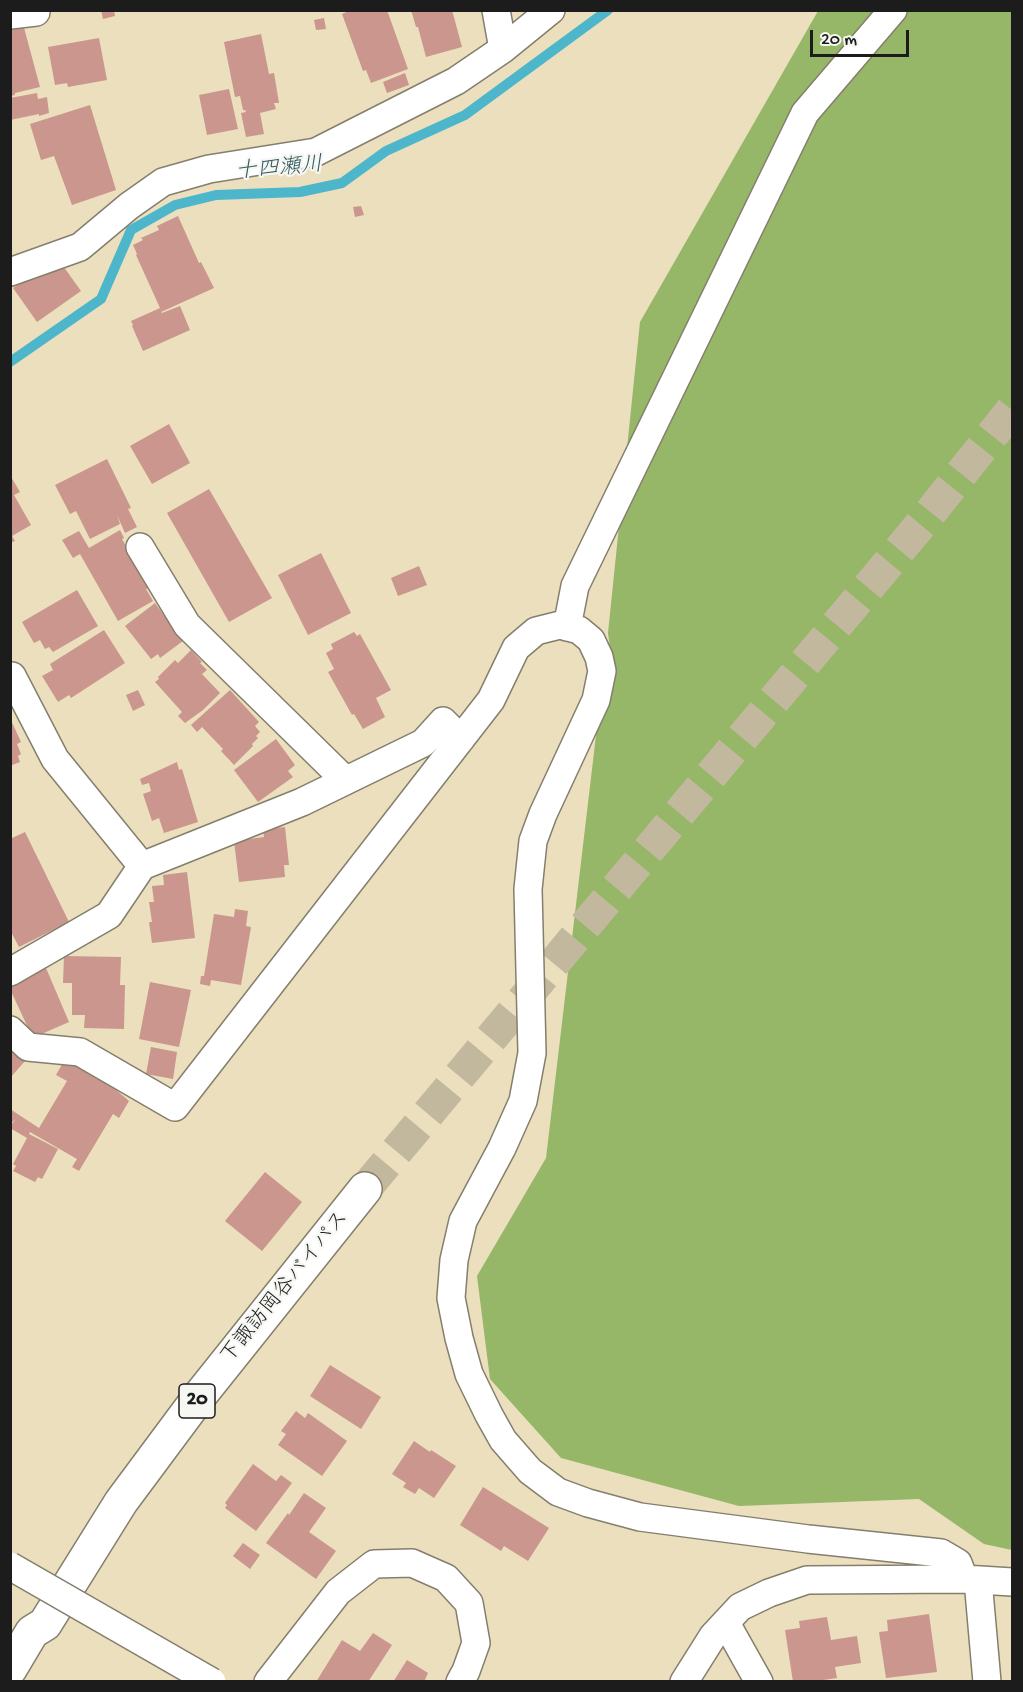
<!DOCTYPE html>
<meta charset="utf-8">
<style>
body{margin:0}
#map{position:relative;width:1023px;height:1692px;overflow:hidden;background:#ebdfbe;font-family:"Gochi Hand",sans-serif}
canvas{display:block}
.frame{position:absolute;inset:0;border:12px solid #1c1c1c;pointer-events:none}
.scale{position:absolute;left:810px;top:30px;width:99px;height:27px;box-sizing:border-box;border:3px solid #1c1c1c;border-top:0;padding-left:8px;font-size:18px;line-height:21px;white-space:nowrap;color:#1c1c1c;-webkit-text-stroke:4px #f6f6f2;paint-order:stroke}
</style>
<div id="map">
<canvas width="1023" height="1692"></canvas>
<div class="frame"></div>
<div class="scale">20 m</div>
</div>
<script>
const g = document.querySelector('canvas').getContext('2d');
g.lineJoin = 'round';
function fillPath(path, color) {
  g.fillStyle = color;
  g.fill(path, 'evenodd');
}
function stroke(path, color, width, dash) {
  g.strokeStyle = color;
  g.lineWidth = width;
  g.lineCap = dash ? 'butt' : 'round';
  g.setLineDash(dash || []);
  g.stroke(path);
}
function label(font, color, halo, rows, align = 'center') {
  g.font = font + ' "Gochi Hand","Klee One",sans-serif';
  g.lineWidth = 4.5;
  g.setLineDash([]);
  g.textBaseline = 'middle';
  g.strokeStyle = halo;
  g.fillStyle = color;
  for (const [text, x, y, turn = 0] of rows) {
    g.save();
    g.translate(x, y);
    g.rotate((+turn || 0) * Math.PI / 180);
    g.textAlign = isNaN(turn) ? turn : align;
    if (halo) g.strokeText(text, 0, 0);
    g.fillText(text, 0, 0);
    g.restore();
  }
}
fillPath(new Path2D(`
 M 818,11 L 1012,11 L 1012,1550 L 984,1544 L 919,1499 L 739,1506 L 561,1458 L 490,1379 L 477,1276 L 546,1158 L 597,727 L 612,664 L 608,633 L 640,322 Z`), '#96b668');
stroke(new Path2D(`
 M 10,362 L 101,299 L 131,230 L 175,205 L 216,195 L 300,192 L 342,183 L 386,151 L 465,115 L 608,10`), '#4db6ca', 10);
fillPath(new Path2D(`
 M 101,10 L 114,10 L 115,16 L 103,19 Z
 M 351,10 L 387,10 L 408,69 L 371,83 L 366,70 L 363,71 L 342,14 Z
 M 411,10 L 452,10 L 462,47 L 426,57 L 418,27 L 416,27 Z
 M 324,18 L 326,29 L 316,30 L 314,20 Z
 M 23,24 L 40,87 L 15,93 L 15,95 L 10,96 L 10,27 Z
 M 261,34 L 269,74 L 274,73 L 279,103 L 274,103 L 276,109 L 260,113 L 264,134 L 246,137 L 241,113 L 246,112 L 245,110 L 243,110 L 240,96 L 235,97 L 224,42 Z
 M 99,38 L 107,80 L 68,87 L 67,83 L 55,85 L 48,47 Z
 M 405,73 L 409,85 L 387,93 L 383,82 Z
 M 229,89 L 238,129 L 207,135 L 199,95 Z
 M 37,93 L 38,99 L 47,97 L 49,113 L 39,116 L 39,114 L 10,120 L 10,98 Z
 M 90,105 L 116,190 L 72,205 L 54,156 L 41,160 L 30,124 Z
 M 361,206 L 364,215 L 355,217 L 353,207 Z
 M 178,216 L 199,263 L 201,262 L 214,288 L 161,312 L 162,313 L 180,306 L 190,330 L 143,351 L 132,326 L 133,325 L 131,321 L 160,308 L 136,255 L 137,254 L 133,245 L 143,240 L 141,238 L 159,230 L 157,226 Z
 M 61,263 L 81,291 L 37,322 L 13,288 L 42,268 Z
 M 169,424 L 190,463 L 152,484 L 130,446 Z
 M 107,459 L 131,508 L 128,509 L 137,527 L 125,533 L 117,515 L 120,524 L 90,539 L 76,511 L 70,514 L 55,485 Z
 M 10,475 L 20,492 L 14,495 L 31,525 L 12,536 L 15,541 L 10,543 Z
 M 209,489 L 272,598 L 229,622 L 167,513 Z
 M 120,530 L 124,538 L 122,539 L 149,588 L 146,589 L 153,601 L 118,621 L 80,554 L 73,558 L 62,540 L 79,531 L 89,548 Z
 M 321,553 L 351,613 L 308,635 L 278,575 Z
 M 419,566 L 427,585 L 398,596 L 391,578 Z
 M 77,590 L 98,626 L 53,652 L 49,647 L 45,649 L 40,640 L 34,643 L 22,622 Z
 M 155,603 L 183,641 L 160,658 L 158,654 L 151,659 L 125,626 Z
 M 104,630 L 125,663 L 71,698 L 69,695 L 58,702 L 42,676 L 53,670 L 50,664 Z
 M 354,632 L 357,636 L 360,634 L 391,690 L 376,698 L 385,717 L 363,729 L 354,714 L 352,715 L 328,672 L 334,669 L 326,653 L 333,649 L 331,644 Z
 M 191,650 L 202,662 L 200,663 L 207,670 L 202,674 L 220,693 L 203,710 L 185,723 L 178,716 L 182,712 L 155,682 L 159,679 L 158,677 L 175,660 L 178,663 Z
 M 138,690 L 145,705 L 133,711 L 126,695 Z
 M 230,690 L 259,722 L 255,726 L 260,732 L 256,736 L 258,738 L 252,744 L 253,746 L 234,765 L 221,751 L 223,749 L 202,727 L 197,732 L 191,725 Z
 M 10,718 L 21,742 L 17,744 L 21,754 L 18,756 L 20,762 L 10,766 Z
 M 276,739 L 295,765 L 288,771 L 293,777 L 258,802 L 234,770 Z
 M 177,762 L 179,770 L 182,769 L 198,822 L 164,833 L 159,818 L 152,821 L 143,794 L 151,791 L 149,783 L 142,785 L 140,779 Z
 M 285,827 L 289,865 L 284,865 L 285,877 L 239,882 L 234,841 L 264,837 L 263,829 Z
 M 25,832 L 69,922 L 19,947 L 10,930 L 10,839 Z
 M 187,872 L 195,938 L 152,943 L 149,922 L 152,922 L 149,902 L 154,902 L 152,886 L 164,885 L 163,875 Z
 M 235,909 L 248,911 L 246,926 L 251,927 L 241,985 L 211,980 L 210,986 L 200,984 L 201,976 L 204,976 L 214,914 L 234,917 Z
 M 64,956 L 121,957 L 120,985 L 125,985 L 124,1029 L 84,1028 L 85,1015 L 72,1015 L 72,983 L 63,983 Z
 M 46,968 L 69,1022 L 37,1036 L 30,1032 L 10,989 L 10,985 Z
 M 150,982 L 191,990 L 179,1047 L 139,1039 Z
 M 151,1047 L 177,1052 L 173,1079 L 146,1074 Z
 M 10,1048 L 25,1061 L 10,1078 Z
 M 76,1060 L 96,1073 L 129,1101 L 119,1118 L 113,1114 L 79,1171 L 72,1167 L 77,1159 L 30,1132 L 29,1134 L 58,1149 L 42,1179 L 38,1177 L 35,1182 L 13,1171 L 16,1166 L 13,1164 L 27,1138 L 10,1128 L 10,1126 L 16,1119 L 10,1124 L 10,1109 L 39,1128 L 67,1081 L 56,1075 L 64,1061 L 73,1066 Z
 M 265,1172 L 302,1202 L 262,1251 L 225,1221 Z
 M 330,1365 L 381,1397 L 361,1429 L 310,1396 Z
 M 296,1411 L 305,1418 L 308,1413 L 347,1441 L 322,1476 L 278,1445 L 286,1434 L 281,1431 Z
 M 414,1441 L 430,1452 L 431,1450 L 456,1466 L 434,1498 L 419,1488 L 415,1494 L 403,1487 L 406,1483 L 392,1474 Z
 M 253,1464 L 276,1481 L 281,1475 L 292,1483 L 256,1531 L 225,1508 L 227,1505 L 225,1503 Z
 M 483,1487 L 549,1528 L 528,1561 L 504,1546 L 501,1551 L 460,1525 Z
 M 304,1493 L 326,1508 L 309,1532 L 336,1551 L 316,1579 L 266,1543 L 288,1513 L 289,1515 Z
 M 243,1543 L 260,1555 L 250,1569 L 233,1556 Z
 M 929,1614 L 937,1672 L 886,1678 L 879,1632 L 888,1631 L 887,1620 Z
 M 827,1617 L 831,1640 L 857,1636 L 861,1663 L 835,1667 L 837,1678 L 810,1682 L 793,1682 L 785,1630 L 800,1628 L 799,1621 Z
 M 373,1633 L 392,1645 L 368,1682 L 316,1682 L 342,1640 L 360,1651 Z
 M 407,1660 L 428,1673 L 424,1682 L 393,1682 Z`), '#ca968d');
stroke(new Path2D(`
 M 365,1189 L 922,523 L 1012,410`), '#c2b89e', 33, [33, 16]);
const minor = new Path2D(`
 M 496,10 L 503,49
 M 10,15 L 36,12
 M 10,272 L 80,247 L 129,206 L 163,182 L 209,169 L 316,152 L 456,81 L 503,49 L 551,10
 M 140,547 L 187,625 L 345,780
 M 567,627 L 575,586 L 805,113 L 893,10
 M 12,676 L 55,759 L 142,866
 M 10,972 L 109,915 L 142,866 L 302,802 L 423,743 L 443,721 L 461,739
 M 10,1030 L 28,1047 L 80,1052 L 175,1107 L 491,700 L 516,648 L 536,631 L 560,625 L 579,630 L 591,640 L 599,657 L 602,671 L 596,700 L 543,814 L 533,841 L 528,889 L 532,1053 L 523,1101 L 502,1148 L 463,1221 L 454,1260 L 451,1298 L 459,1338 L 469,1374 L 489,1415 L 503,1440 L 530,1471 L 558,1492 L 588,1503 L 640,1517 L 808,1539 L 941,1553 L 958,1563 L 964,1579
 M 978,1580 L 987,1682
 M 726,1623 L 759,1682
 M 268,1682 L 338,1592 L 374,1564 L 412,1563 L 446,1578 L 469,1603 L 476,1643 L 466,1671 L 460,1682
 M 684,1682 L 713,1636 L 740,1607 L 769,1593 L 807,1580 L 964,1579 L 1012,1582`);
const trunk = new Path2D(`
 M 10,1669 L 32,1632 L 45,1624 L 121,1502 L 202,1393 L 365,1189`);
stroke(minor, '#847e6d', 30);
stroke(trunk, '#847e6d', 36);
stroke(minor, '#fff', 27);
stroke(trunk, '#fff', 33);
const minorBridge = new Path2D(`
 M 10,1566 L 212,1682`);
stroke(minorBridge, '#847e6d', 30, []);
stroke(minorBridge, '#fff', 27);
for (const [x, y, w] of [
 [197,1401,36]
]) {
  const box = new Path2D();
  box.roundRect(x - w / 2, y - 17, w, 34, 4.5);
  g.fillStyle = '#f6f6f2';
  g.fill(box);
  stroke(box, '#1c1c1c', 1.5);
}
label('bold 20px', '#1c1c1c', null, [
 ["20",197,1401]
]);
label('21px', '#1c1c1c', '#f6f6f2', [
 ["下諏訪岡谷バイパス",286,1288,-51]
]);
label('italic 22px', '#305a62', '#f6f6f2', [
 ["十四瀬川",279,170,-5]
]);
</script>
